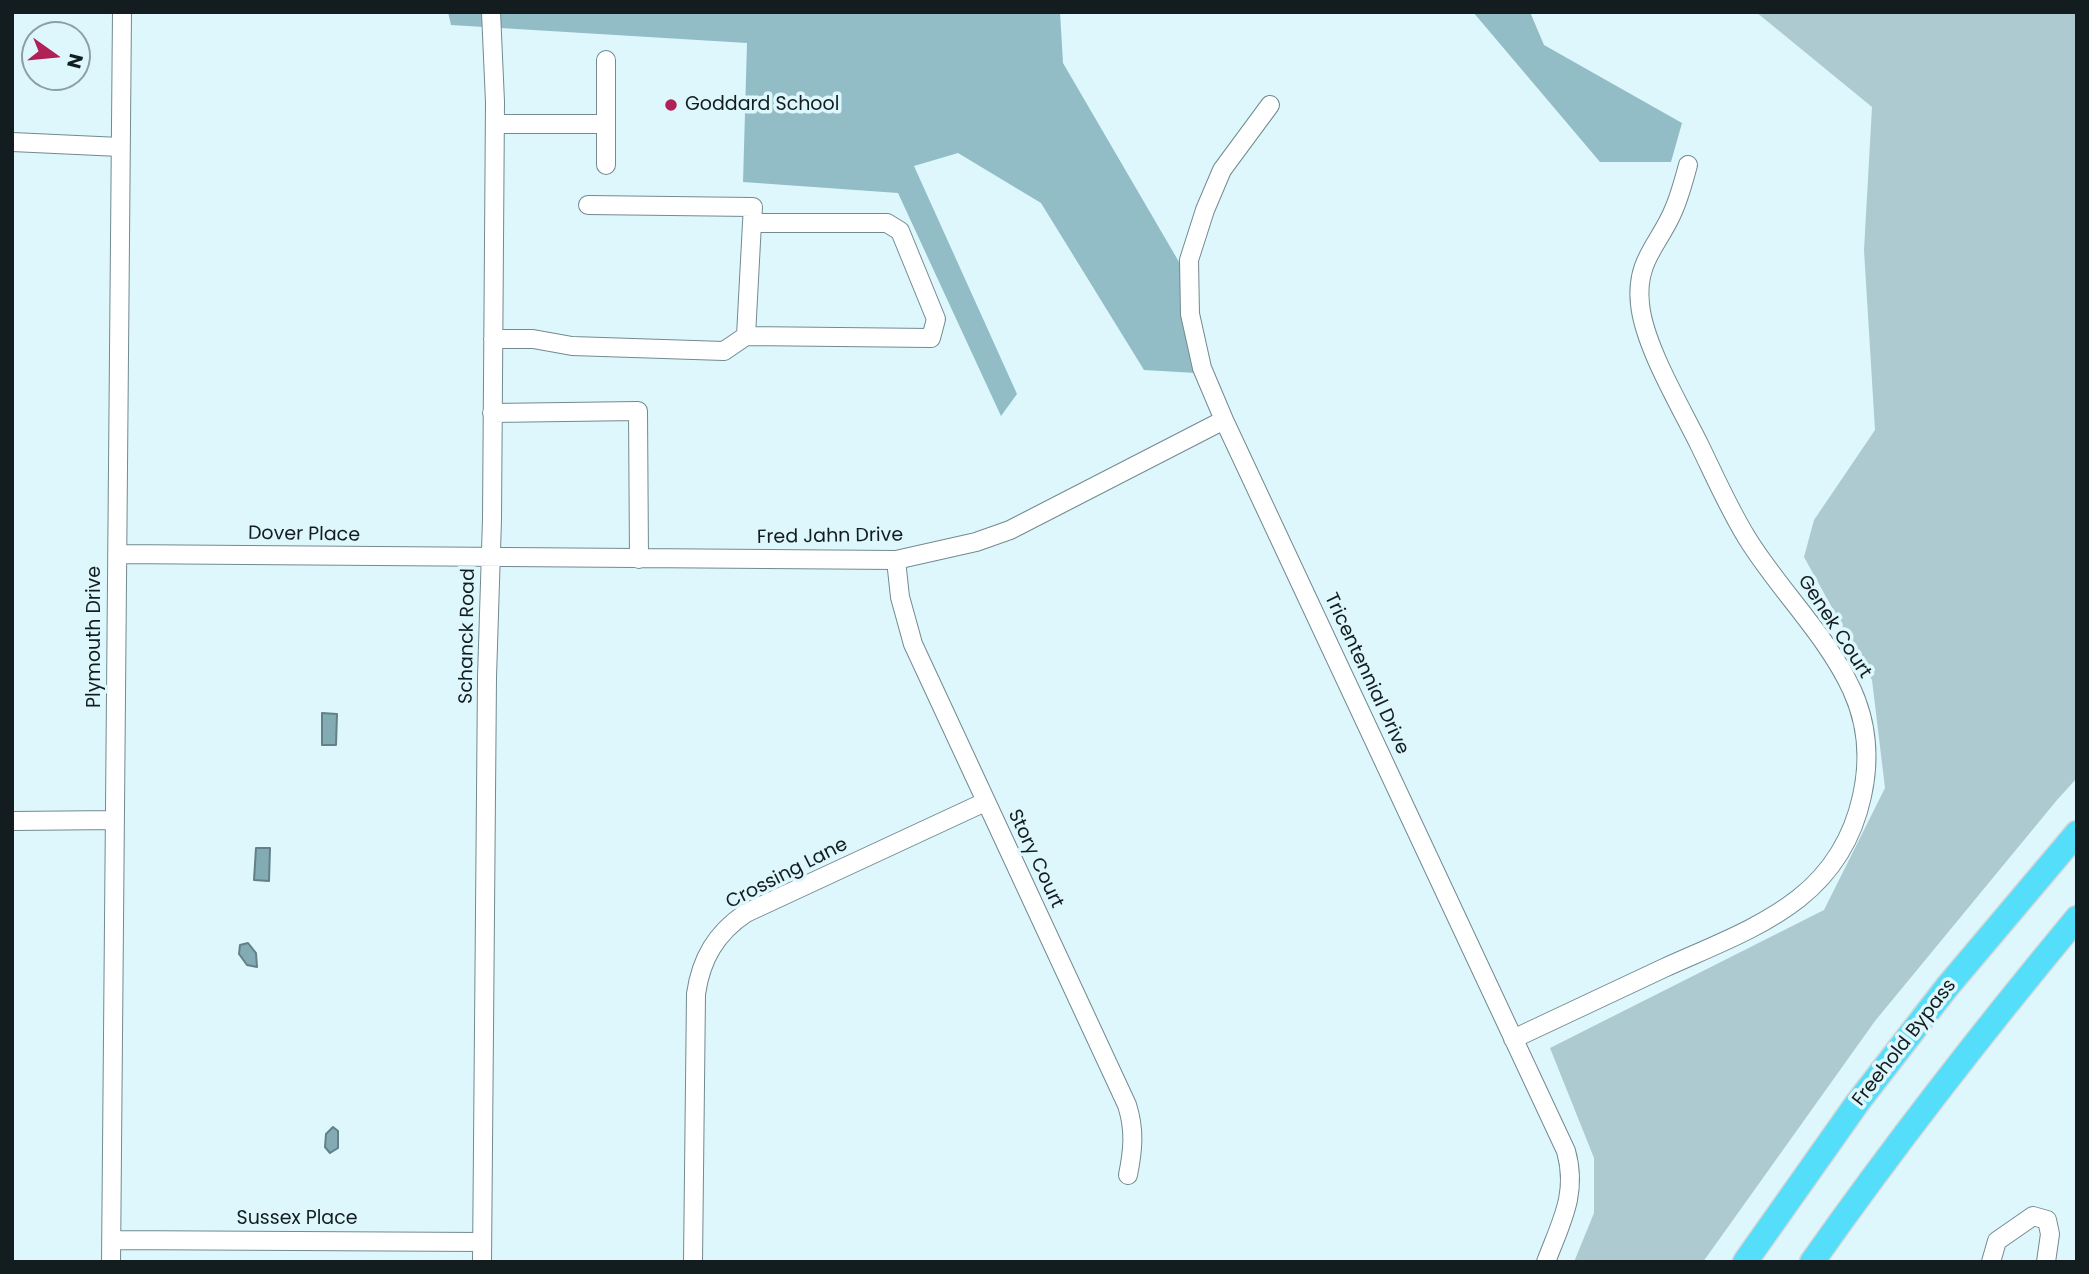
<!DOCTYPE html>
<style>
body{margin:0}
#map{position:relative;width:2089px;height:1274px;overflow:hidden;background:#ddf7fd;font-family:Poppins,sans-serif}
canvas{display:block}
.frame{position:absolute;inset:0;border:14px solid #131d1f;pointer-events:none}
.north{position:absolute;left:21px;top:21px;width:70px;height:70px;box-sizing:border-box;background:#ddf7fd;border:2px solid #8ca0a4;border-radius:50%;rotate:105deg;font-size:19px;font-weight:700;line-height:28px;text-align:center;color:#131d1f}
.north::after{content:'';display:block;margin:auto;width:24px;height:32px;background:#b02157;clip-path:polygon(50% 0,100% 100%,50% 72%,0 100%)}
</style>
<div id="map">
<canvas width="2089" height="1274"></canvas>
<div class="frame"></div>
<div class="north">N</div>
</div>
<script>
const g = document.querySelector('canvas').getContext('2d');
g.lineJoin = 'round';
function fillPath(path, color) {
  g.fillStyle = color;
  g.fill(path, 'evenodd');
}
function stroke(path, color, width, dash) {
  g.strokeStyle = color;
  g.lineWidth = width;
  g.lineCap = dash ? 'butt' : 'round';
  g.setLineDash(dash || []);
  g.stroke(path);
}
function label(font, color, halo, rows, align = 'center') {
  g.font = font + ' Poppins,sans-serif';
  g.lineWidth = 7;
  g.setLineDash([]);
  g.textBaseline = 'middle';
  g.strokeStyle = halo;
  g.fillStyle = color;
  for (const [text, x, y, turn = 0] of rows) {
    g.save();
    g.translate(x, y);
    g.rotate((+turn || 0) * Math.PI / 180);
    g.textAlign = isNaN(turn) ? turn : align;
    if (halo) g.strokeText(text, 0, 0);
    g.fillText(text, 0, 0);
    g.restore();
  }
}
fillPath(new Path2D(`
 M 1756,12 L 2077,12 L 2077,778 L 2057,800 L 1875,1021 L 1703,1262 L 1574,1262 L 1594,1213 L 1594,1158 L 1550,1048 L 1824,910 L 1885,788 L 1872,680 L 1804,557 L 1814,520 L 1875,430 L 1864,250 L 1872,107 Z`), '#adcad1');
fillPath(new Path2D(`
 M 448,12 L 1060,12 L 1063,63 L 1186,274 L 1196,373 L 1144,370 L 1041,203 L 958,153 L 914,166 L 1017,394 L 1001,416 L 898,193 L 743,182 L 747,43 L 451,25 Z
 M 1473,12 L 1530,12 L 1544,45 L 1682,123 L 1671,162 L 1600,162 Z`), '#93bdc6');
const water = new Path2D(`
 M 322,713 L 337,714 L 336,745 L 322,745 Z
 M 256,848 L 270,848 L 269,881 L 254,880 Z
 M 248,943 L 256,953 L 257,967 L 247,965 L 239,954 L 240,945 Z
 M 333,1127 L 338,1131 L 338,1148 L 330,1153 L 325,1147 L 326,1134 Z`);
fillPath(water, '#82abb4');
stroke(water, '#618087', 2);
const minor = new Path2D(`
 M 1270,105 L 1222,170 L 1205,210 L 1189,260 L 1190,314 L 1202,368 L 1224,420 L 1566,1151 C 1578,1194 1561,1222 1546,1262
 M 495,124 L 606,124 L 606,165
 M 606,124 L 606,60
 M 12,142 L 120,147
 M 588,205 L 753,207 L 752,223 L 746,336 L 931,338 L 936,319 L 900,231 L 887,223 L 752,223
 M 493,339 L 533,339 L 572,346 L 724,351 L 746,336
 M 492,413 L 638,411 L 639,559
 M 117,554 L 896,560 L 976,542 L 1010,530 L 1224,420
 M 896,560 L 900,597 L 913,644 L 1127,1105 C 1135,1130 1133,1150 1128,1175
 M 12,821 L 115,820
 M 1513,1039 C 1563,1015 1614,992 1664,968 C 1752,928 1839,902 1862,796 C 1870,760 1867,723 1852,690 C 1826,634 1779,590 1747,538 C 1729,509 1715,477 1700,446 C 1681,407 1644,346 1640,304 C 1635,260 1660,244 1674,209 C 1680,195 1684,180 1688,165
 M 111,1240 L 482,1242
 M 111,1262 L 122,12
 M 482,1262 L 487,677 L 492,519 L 495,102 L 491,12
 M 693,1262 L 696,994 C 701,959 716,933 746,913 L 985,802
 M 1991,1262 L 1997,1241 L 2033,1216 L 2047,1220 L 2050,1234 L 2046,1262`);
const highway = new Path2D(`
 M 1745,1262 L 1858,1102 L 1947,987 L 2077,833
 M 1812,1262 C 1896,1143 1984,1030 2077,918`);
stroke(minor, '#728a90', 20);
stroke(highway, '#d5d6d7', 27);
stroke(minor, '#fff', 18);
stroke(highway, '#54def9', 24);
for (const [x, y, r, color] of [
 [671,105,7,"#b02157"]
]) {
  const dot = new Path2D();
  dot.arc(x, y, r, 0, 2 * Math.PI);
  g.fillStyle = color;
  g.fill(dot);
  stroke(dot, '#ddf7fd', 2.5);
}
label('19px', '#131d1f', '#ddf7fd', [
 ["Goddard School",685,105]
], 'left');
label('19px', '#131d1f', '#ddf7fd', [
 ["Dover Place",304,535,1],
 ["Fred Jahn Drive",830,537,-1],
 ["Genek Court",1834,627,57],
 ["Schanck Road",468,636,-89],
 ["Plymouth Drive",95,637,-90],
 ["Tricentennial Drive",1366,674,65],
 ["Story Court",1035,859,65],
 ["Crossing Lane",787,874,-27],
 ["Freehold Bypass",1905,1043,-52],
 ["Sussex Place",297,1219]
]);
</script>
